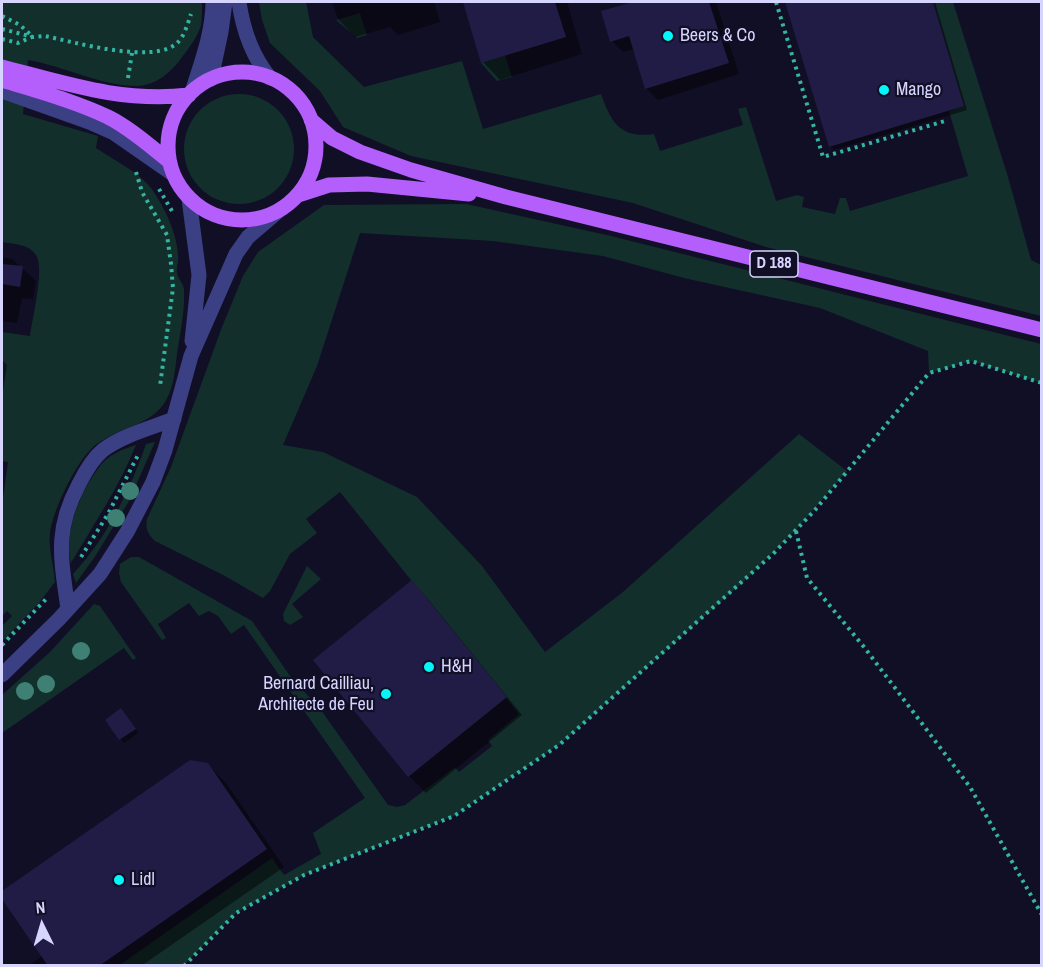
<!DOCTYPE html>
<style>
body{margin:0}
#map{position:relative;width:1043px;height:967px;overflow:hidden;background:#110f26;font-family:"Archivo Narrow",sans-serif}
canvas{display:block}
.frame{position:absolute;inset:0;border:3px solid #d6d5fe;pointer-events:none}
.north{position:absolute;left:12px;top:895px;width:60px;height:60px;-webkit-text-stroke:4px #110f26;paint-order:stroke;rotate:355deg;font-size:16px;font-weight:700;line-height:24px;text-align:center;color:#d6d5fe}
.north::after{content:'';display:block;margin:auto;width:21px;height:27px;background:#d6d5fe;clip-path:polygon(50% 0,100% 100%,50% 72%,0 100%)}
</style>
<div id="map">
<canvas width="1043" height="967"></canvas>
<div class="frame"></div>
<div class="north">N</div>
</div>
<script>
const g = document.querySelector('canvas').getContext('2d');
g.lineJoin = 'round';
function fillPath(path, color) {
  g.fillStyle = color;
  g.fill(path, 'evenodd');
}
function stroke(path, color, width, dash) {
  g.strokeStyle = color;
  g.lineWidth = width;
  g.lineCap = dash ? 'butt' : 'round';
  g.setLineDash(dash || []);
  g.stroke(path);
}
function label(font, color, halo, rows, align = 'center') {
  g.font = font + ' "Archivo Narrow",sans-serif';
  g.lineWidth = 4.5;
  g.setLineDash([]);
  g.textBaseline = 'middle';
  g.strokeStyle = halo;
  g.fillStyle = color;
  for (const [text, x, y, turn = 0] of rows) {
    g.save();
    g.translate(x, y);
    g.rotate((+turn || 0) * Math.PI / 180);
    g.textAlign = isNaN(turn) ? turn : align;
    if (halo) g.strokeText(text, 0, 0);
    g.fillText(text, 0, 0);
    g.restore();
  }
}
fillPath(new Path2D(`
 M 2,2 L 202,2 C 202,9 202,18 201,25 C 198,36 189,48 182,57 C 172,72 155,86 137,86 C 100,86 64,66 28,60 L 23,114 L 98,136 L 96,148 C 112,159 140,173 151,188 C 164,206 177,233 178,255 C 179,261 176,268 177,273 C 178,279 184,284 184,290 C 185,311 180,333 177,354 C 175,370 174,388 165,402 C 152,422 132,425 112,435 C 106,439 98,442 93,447 C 75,464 54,508 50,532 C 48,549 54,566 55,582 L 38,604 L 2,642 L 2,623 L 3,625 L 12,616 L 7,611 L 2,616 L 2,505 L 8,462 L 2,461 L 2,332 L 30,336 C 32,319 45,269 36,255 C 29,244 13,244 2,242 Z
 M 259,2 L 306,2 L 313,37 L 364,87 L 462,61 L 483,129 L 601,94 C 611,122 620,139 654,134 L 660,151 L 743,125 L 738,109 L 746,107 L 776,201 L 797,195 L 804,197 L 802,207 L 835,214 L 840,198 L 846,198 L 850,211 L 968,176 L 949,111 L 964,105 L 933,2 L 953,2 L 1008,177 L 1031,260 L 1041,265 L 1041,316 L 766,247 L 633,203 L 411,156 L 343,127 L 320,91 L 270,43 L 262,20 Z
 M 360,13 L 367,35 L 357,38 L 336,20 Z
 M 505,55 L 512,77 L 497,81 L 481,63 Z
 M184 149a55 55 0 1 1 110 0a55 55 0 1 1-110 0Z
 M 466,204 L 611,236 L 1041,344 L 1041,383 L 971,361 L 929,373 L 928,351 L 820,308 L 684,278 L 603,256 L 493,241 L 360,233 L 317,366 L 283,445 L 323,452 L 417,497 L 482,566 L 545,652 L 623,592 L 799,434 L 847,471 L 796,530 L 742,583 L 559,745 L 454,816 L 304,875 L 236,913 L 184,965 L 118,966 L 272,858 L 284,875 L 321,854 L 313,833 L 365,798 L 244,625 L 231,634 L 218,616 L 209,611 L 199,616 L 189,603 L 158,624 L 166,638 L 162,640 L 121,582 L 119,573 L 120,564 L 131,557 L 139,557 L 252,621 L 290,676 L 321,710 L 388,805 L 397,807 L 405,805 L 455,767 L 459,772 L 492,746 L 488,740 L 519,714 L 340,492 L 306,519 L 317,533 L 290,554 L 270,591 L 263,598 L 225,576 L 155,541 C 148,534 145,529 147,519 L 171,467 L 222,327 L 243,276 L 258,252 L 324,205 Z
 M 155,442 L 129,501 L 96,555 L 76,583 L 73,574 C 107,538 130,490 146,444 Z
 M 136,445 C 119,487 94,524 71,563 C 63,533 81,490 100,466 C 108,455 123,449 136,445 Z
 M 307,566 L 321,579 L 292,604 L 303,617 L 290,625 L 284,621 L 283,614 Z
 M 94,604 L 100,606 L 136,658 L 133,660 L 124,648 L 2,733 L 2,695 L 50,652 Z`), '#132f2c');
fillPath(new Path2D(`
 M 332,2 L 434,2 L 440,22 L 398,35 L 390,27 L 355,37 L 338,19 Z
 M 464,2 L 567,2 L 582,54 L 500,80 L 483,62 Z
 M 638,2 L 716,2 L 739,74 L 658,100 L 646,88 L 634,49 L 623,52 L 612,41 L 603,12 Z
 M 787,2 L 935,2 L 967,110 L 834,150 L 830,146 Z
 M 2,257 L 12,259 L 36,281 L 33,299 L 22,298 L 17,323 L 2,321 Z
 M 2,360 L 7,365 L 2,397 Z
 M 412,582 L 428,599 L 522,715 L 426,793 L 409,776 L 315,660 Z
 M 125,714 L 138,733 L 124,743 L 107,721 Z
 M 190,762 L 208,765 L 226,783 L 284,867 L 141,966 L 29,966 L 43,955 L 2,897 L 2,893 Z`), '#0007');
fillPath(new Path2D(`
 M 463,2 L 555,2 L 566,37 L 481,63 Z
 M 633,2 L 709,2 L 729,63 L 645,89 L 629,36 L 610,42 L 601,11 Z
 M 785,2 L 933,2 L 964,106 L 829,147 Z
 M 2,264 L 23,266 L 20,287 L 2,284 Z
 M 412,580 L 507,697 L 408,777 L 313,660 Z
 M 121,708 L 136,729 L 119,740 L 105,720 Z
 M 190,760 L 208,763 L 267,849 L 99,966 L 48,966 L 2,899 L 2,891 Z`), '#211c46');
stroke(new Path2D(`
 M 776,2 L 823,157 L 945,121
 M 2,16 L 20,25 L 32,36
 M 2,29 L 33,37 L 45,36 C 74,42 154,65 177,43 C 184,37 188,23 191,14
 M 2,39 L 18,43 L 32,37
 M 128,78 L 132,53
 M 136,172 L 142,192 L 167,235 L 171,264 L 173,288 L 160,386
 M 159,189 L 172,211
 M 796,531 L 807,578 L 864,647 L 970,787 L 1042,915
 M 81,557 L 108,514 L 139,453
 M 2,645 L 48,597
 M 184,966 L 236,913 L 304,875 L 454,816 L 559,745 L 773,554 L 815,510 L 929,373 L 971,361 L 1042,383`), '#32b5a2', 4, [3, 4.5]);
stroke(new Path2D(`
 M 239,2 C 243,30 252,56 270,78
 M 211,79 L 221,32 L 225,2
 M 193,89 C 202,61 213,31 213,2
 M 2,91 L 89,122 L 114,133 L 173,174
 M 189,199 L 199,275 L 192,341
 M 68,609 C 61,558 54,531 79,484 C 85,472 92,459 103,450 C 123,435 151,428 174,419
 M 2,675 L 59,619 L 100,574 L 127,532 L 153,482 L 165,450 L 191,356 L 236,254 L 248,237 L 282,208`), '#3b3f84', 15);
stroke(new Path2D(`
 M 2,67 C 65,83 122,103 189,95
 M168 146a74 74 0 1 1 148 0a74 74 0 1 1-148 0Z
 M 2,80 C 37,91 74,101 108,117 C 130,128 150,146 169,161
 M 311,120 L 332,138 L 360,152 L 411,170 L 506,197 L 1042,330
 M 298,195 L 329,185 L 367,184 L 469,194`), '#b45efc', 15);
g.fillStyle = '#3e8074';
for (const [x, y] of [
 [130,491],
 [116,518],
 [81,651],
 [46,684],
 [25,691]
]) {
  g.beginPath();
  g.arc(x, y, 9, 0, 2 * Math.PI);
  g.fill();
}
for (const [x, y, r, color] of [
 [668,36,6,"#05f6fa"],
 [884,90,6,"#05f6fa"],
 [429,667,6,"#05f6fa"],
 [386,694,6,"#05f6fa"],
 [119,880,6,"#05f6fa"]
]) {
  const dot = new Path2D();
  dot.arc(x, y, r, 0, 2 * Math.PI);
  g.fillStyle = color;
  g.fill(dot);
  stroke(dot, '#110f26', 2);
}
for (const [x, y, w] of [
 [774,264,48]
]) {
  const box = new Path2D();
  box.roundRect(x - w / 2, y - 13, w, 26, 4.5);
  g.fillStyle = '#110f26';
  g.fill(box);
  stroke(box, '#d6d5fe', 1.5);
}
label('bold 16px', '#d6d5fe', null, [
 ["D 188",774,264]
]);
label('18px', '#d6d5fe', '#110f26', [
 ["Beers & Co",680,36],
 ["Mango",896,90],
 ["H&H",441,667],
 ["Bernard Cailliau,",374,684,"right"],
 ["Architecte de Feu",374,705,"right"],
 ["Lidl",131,880]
], 'left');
</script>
